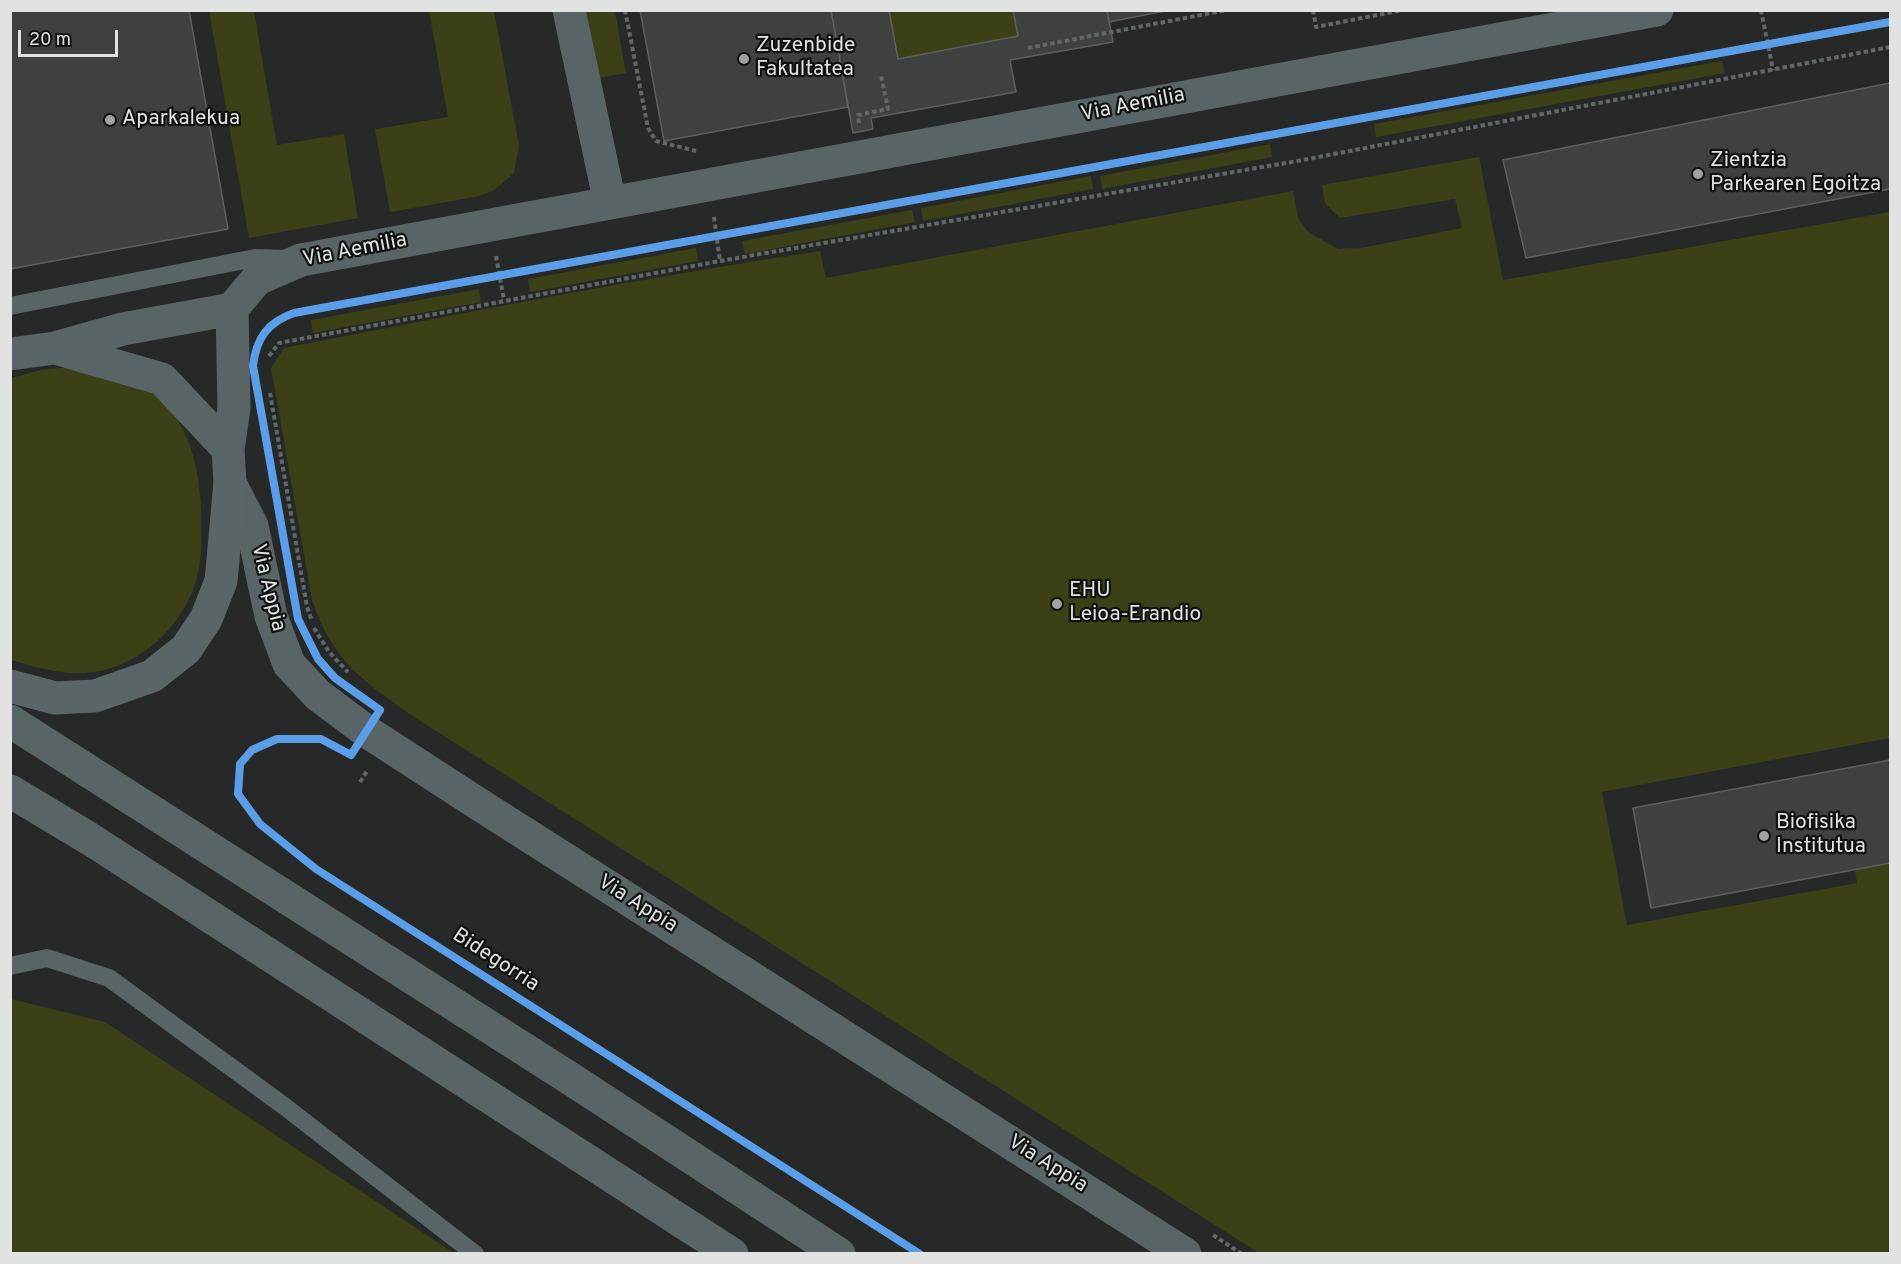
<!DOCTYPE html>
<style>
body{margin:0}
#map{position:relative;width:1901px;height:1264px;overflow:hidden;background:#272928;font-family:Overpass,sans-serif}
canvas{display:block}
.frame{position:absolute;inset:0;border:12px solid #e0e3e2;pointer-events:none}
.scale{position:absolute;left:18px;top:30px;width:100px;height:27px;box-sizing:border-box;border:3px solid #e0e3e2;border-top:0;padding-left:8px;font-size:18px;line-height:21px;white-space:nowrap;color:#e0e3e2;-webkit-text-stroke:4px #101211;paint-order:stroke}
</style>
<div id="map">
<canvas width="1901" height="1264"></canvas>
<div class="frame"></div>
<div class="scale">20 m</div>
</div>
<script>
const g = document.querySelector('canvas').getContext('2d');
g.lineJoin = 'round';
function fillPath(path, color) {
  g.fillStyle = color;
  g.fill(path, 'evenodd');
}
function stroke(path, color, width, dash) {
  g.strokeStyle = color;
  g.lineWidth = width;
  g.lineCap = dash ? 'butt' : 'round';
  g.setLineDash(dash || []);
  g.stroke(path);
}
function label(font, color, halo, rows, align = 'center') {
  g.font = font + ' Overpass,sans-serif';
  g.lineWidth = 4.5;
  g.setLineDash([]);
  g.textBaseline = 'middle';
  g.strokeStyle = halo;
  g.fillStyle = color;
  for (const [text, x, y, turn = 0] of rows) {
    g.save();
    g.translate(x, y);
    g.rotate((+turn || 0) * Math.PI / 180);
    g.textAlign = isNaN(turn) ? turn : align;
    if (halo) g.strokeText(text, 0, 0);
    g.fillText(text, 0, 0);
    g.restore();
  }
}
fillPath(new Path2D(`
 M 209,11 L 254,11 L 277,145 L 344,134 L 358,218 L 249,238 Z
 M 429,11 L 494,11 L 519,146 L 514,173 L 493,191 L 475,197 L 390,212 L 375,129 L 448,117 Z
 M 586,11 L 615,11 L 626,73 L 598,78 Z
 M 889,11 L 1013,11 L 1018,36 L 898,59 Z
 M 1722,61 L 1725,73 L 1376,137 L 1374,124 Z
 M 1270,144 L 1272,157 L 1102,189 L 1100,176 Z
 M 1479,157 L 1503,280 L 1890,212 L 1890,738 L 1602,792 L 1627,925 L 1857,883 L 1855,870 L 1890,863 L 1890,1253 L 1259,1253 L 414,717 C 362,680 333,662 312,600 L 271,368 L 284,348 C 463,313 641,278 820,251 L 826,278 L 1293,191 L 1298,218 L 1308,232 L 1338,249 L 1361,248 L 1462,228 L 1455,199 L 1340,218 L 1325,203 L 1322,185 Z
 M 1091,176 L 1093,189 L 923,221 L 921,208 Z
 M 912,210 L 915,222 L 745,254 L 742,241 Z
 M 696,248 L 698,261 L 530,292 L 528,279 Z
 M 479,289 L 481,302 L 313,333 L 311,320 Z
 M 69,367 C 100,373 134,375 159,397 C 190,426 199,468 201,509 C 201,530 203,552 198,573 C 187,624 139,669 87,673 C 60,675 36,667 11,660 L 11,378 L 41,370 Z
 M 11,999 L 105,1022 L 454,1253 L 11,1253 Z`), '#3c4016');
const building = new Path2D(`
 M 10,10 L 189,10 L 228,229 L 10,269 Z
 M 640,10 L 831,10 L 848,107 L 664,141 Z
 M 831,10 L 889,10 L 898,59 L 1018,36 L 1013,10 L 1107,10 L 1113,42 L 1010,60 L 1016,92 L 871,118 L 873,129 L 853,133 Z
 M 1107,10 L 1170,10 L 1109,22 Z
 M 1890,83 L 1890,189 L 1526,258 L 1503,160 Z
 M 1890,760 L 1890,863 L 1651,908 L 1633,808 Z`);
fillPath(building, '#3e4140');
stroke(building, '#5d5e5d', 1.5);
stroke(new Path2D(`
 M 625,10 L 648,128 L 656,141 L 696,151
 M 1313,10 L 1316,27 L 1403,10
 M 1761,10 L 1773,70
 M 1028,48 L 1227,10
 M 859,123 L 858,115 L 888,109 L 881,75
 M 714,217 L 720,261
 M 496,256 L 504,300
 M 269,356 L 279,343 L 720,261 L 1303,160 L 1890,47
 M 270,393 L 307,607 L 312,621
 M 314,628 L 329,652 L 348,672
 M 360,782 L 367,771
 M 1213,1235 L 1242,1254`), '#606768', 4, [4.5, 3]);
stroke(new Path2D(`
 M 10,306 L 255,258 L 287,259
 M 10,966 L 47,958 L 109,978 L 284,1106 L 475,1254`), '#586465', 18);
stroke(new Path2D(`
 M 569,10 L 610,203
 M 232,309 L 234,408 L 228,449 L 230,483 L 252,526 L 271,616 L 289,664 L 318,695 L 366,731 L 477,803 L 1185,1254
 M 55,348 L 162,379 L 228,449
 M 10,354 L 55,348 L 123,329 L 232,309 L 257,279 L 301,260 L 1657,10`), '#586465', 33);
stroke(new Path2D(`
 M 10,686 L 55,698 L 95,696 L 152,676 L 186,649 L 206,619 L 221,581 L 230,483`), '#5a6567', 33);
stroke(new Path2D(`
 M 10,721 L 574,1081 L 839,1254
 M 10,791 L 90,839 L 732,1254`), '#586465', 33);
stroke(new Path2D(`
 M 920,1254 L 316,869 L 260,824 L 238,794 L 240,764 L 252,750 L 277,739 L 321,739 L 351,755 L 380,710 L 335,678 L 318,659 L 298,619 L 253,366 C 256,338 268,322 294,313 L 1890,22`), '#5a9eea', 8);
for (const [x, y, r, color] of [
 [744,59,6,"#9fa2a1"],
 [110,120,6,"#9fa2a1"],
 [1698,174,6,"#9fa2a1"],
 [1057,604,6,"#9fa2a1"],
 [1764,836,6,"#9fa2a1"]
]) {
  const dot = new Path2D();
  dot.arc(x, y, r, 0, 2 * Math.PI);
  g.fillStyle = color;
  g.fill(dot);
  stroke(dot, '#101211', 2);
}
label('21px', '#e0e3e2', '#101211', [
 ["Zuzenbide",756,47],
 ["Fakultatea",756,71],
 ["Aparkalekua",122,120],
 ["Zientzia",1710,162],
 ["Parkearen Egoitza",1710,186],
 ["EHU",1069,592],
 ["Leioa-Erandio",1069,616],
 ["Biofisika",1776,824],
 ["Institutua",1776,848]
], 'left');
label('21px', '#e0e3e2', '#101211', [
 ["Via Aemilia",1133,106,-11],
 ["Via Aemilia",355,251,-11],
 ["Via Appia",267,588,76],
 ["Via Appia",637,905,32],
 ["Bidegorria",495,961,33],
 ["Via Appia",1047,1165,32]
]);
</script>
